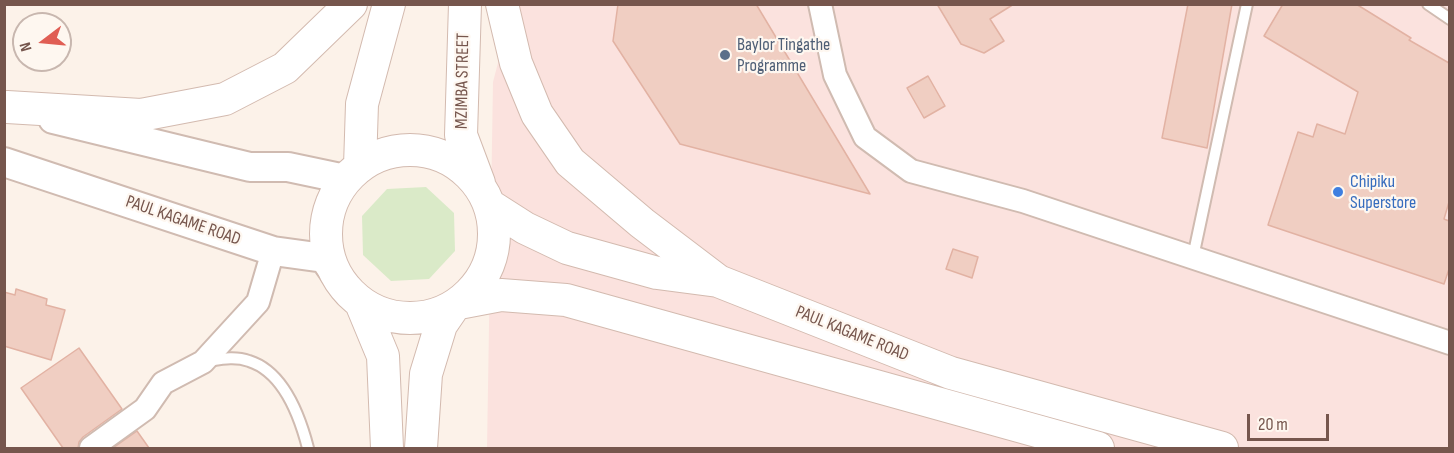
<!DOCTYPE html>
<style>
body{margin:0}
#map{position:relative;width:1454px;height:453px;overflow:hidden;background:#fcf2e9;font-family:"Sofia Sans Condensed",sans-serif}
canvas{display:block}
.frame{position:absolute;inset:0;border:6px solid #76564d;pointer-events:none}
.north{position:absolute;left:12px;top:12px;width:60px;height:60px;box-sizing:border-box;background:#fef7f0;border:2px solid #c8b7af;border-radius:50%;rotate:254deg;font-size:16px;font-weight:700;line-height:24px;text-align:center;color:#76564d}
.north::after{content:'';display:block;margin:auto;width:21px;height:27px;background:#e05e54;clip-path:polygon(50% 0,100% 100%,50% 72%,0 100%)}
.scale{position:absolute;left:1247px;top:414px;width:82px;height:27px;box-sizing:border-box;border:3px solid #76564d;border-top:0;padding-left:8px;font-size:18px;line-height:21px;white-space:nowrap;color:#76564d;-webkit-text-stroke:4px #fef7f0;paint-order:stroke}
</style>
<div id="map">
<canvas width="1454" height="453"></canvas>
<div class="frame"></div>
<div class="north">N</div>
<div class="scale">20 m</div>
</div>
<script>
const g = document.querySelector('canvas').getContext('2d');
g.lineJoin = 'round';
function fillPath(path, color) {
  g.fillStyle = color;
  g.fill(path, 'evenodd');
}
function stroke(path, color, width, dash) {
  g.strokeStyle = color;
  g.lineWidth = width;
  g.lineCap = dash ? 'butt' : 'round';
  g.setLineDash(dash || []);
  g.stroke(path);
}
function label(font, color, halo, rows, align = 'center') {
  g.font = font + ' "Sofia Sans Condensed",sans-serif';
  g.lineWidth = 4.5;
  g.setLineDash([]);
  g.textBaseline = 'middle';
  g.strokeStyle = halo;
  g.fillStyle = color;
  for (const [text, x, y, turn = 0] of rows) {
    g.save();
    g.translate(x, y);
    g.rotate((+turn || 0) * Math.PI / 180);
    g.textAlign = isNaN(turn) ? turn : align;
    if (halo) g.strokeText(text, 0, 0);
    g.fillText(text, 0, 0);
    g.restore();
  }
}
fillPath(new Path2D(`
 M 513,5 L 1449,5 L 1449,448 L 487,448 L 493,82 Z`), '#fbe2de');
fillPath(new Path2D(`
 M 426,187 L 454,213 L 455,251 L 429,279 L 391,281 L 363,255 L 362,216 L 387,189 Z`), '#daeac8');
const building = new Path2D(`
 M 618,4 L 756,4 L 870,194 L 680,144 L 613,41 Z
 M 937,4 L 1014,4 L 990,19 L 1004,41 L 984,53 L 961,44 Z
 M 1188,4 L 1232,4 L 1207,148 L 1162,138 Z
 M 1283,4 L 1356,4 L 1411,38 L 1409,40 L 1449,63 L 1449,202 L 1444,219 L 1449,221 L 1449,269 L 1444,284 L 1268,225 L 1298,132 L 1313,137 L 1317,124 L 1345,134 L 1358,92 L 1264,36 Z
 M 928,76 L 945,106 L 924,118 L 907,88 Z
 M 953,249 L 978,257 L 972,278 L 946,269 Z
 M 16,289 L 47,299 L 46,305 L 65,310 L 51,360 L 4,346 L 4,292 L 15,295 Z
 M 79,348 L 122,409 L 83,437 L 79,442 L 78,448 L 63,448 L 21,388 Z
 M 137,431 L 149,448 L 113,448 Z`);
fillPath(building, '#f0cec2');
stroke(building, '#e2b2a3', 1.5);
const service = new Path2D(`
 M 1428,4 L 1450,19
 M 1193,257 L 1247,4
 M 207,361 C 221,359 235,356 249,361 C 284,372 300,417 308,448`);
const minor = new Path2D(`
 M 820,4 L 835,75 L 865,137 L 911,171 L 1023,201 L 1450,343
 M 91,448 L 145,409 L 163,383 L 203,362 L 258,302 L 273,251`);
const tertiary = new Path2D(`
 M 53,119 L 250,167 L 288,167 L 345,179
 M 4,162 L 273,251 L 324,258 L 348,292`);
const secondary = new Path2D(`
 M 465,4 L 461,135 L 479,183
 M 502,4 L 516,63 L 537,114 L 570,162 L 642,223 L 717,280
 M 7,107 L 141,115 L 225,99 L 285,68 L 351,4
 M326 234a84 84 0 1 1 168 0a84 84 0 1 1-168 0Z
 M 360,166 L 362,104 L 389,4
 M 489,205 L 525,228 L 567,248 L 657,273 L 718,281 L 951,373 L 1222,448
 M 361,303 L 383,356 L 387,448
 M 459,303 L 501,295 L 566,300 L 1098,448
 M 421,448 L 426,374 L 441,325 L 454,306`);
stroke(service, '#d0bbb1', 14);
stroke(minor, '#d0bbb1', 26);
stroke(tertiary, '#d0bbb1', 32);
stroke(secondary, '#d3baaf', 34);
stroke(service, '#fff', 10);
stroke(minor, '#fff', 22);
stroke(tertiary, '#fff', 28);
stroke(secondary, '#fff', 32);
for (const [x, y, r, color] of [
 [725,55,6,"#5c6f8a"],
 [1338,192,6,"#3f7fe0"]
]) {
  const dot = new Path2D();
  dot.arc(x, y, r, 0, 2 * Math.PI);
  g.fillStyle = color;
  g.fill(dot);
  stroke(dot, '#fef7f0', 2);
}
label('18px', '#4e5e75', '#fef7f0', [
 ["Baylor Tingathe",737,45],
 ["Programme",737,66]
], 'left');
label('18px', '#76564d', '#fef7f0', [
 ["MZIMBA STREET",463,81,-89],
 ["PAUL KAGAME ROAD",183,221,19],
 ["PAUL KAGAME ROAD",852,334,22]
]);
label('18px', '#366cbe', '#fef7f0', [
 ["Chipiku",1350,182],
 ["Superstore",1350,203]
], 'left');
</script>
